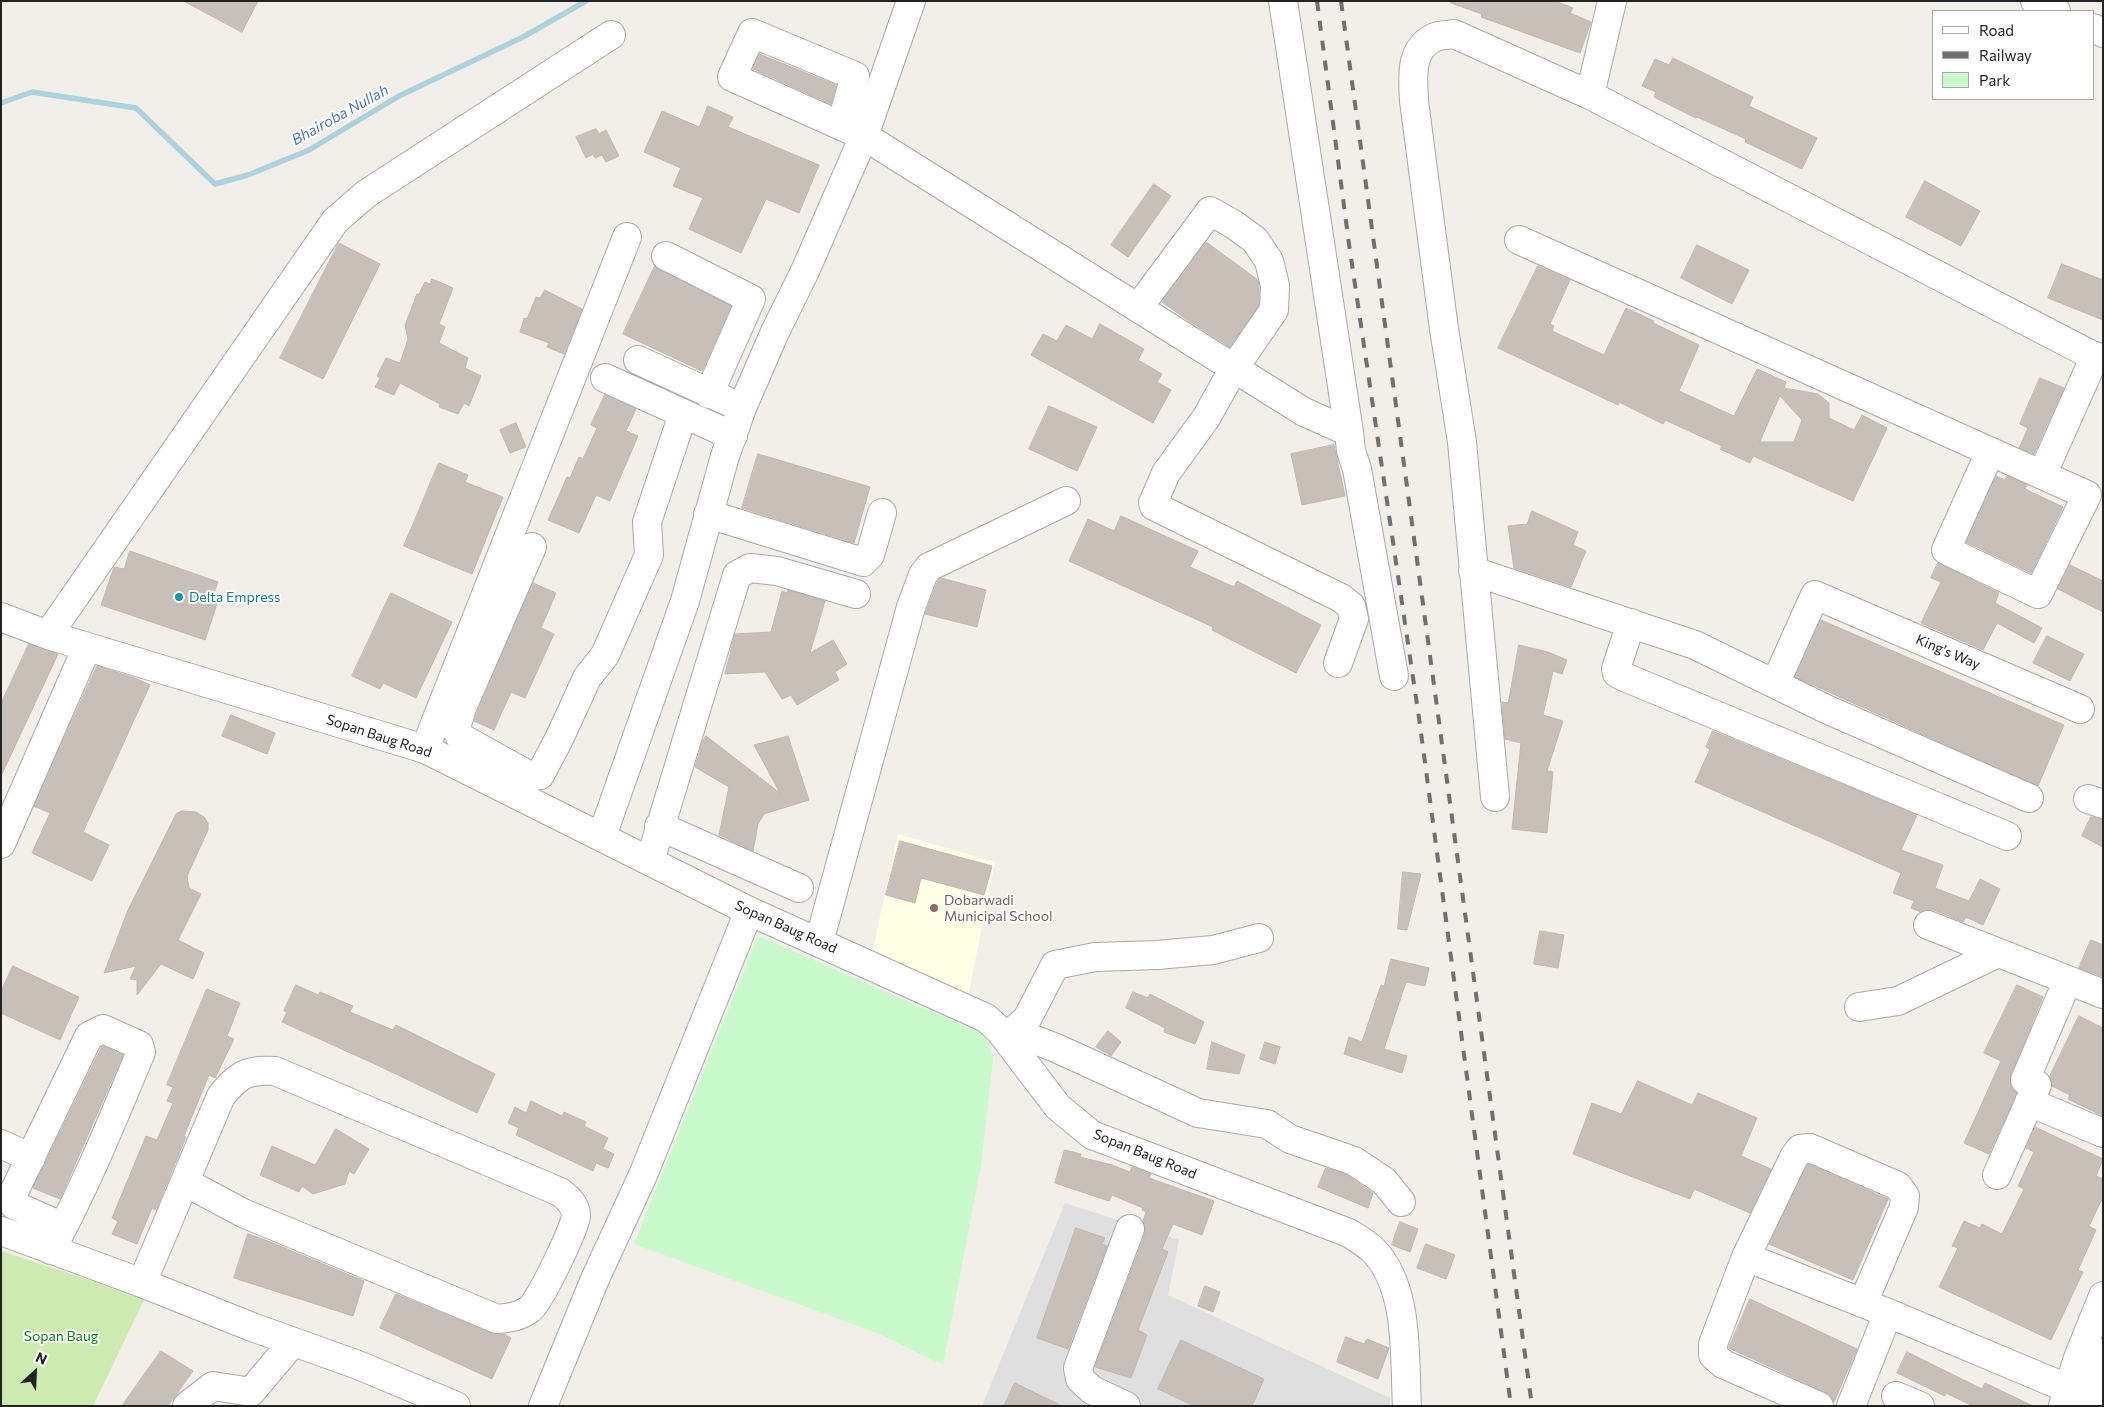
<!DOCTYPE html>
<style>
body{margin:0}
#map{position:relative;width:2104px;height:1407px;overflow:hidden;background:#f2efe9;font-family:Commissioner,sans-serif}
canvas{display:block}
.frame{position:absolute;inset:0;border:2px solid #222;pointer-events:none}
.legend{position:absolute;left:1932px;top:10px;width:162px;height:90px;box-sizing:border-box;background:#fff;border:1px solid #a7a7a7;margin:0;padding:6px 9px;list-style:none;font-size:15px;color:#222}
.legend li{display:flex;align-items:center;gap:10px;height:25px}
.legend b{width:25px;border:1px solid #a7a7a7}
.north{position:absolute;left:10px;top:1347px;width:50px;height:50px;-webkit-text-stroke:4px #fff;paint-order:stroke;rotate:25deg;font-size:14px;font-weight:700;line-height:20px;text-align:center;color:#222}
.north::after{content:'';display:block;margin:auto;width:18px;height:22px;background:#222;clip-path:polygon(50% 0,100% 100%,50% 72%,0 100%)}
</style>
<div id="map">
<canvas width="2104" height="1407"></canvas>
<div class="frame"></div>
<ul class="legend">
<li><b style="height:6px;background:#fff"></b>Road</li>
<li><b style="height:6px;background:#707070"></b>Railway</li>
<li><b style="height:14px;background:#c8facc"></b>Park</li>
</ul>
<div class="north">N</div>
</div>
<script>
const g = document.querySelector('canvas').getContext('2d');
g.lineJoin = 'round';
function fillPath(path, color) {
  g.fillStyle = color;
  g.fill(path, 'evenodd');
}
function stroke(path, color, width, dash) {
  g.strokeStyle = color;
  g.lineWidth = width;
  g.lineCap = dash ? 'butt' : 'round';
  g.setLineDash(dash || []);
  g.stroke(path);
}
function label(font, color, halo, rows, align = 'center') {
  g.font = font + ' Commissioner,sans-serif';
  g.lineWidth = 4;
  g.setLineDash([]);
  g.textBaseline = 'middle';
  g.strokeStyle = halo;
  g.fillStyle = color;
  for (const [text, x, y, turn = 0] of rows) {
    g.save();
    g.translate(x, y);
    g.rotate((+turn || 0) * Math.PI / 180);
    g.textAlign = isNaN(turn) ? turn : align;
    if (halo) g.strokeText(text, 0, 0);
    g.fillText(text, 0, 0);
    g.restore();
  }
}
fillPath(new Path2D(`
 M 1065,1203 L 1179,1240 L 1168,1295 L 1390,1398 L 1390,1406 L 982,1406 Z`), '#e0dfdf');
fillPath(new Path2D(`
 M 898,834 L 995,862 L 968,996 L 872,954 Z`), '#ffffe5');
fillPath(new Path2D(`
 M 1,1251 L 145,1298 L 93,1406 L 1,1406 Z`), '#cdebb0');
fillPath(new Path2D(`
 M 758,936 L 981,1033 L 989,1045 L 993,1059 L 981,1165 L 943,1365 L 880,1334 L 634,1244 Z`), '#c8facc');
stroke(new Path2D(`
 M 1,103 L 32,92 L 136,108 L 215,184 L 248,175 L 309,150 L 399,96 L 523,37 L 586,1`), '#aad3df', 5.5);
const building = new Path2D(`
 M 184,1 L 258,1 L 242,32 Z
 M 1451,1 L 1555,1 L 1573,8 L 1570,13 L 1591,22 L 1580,53 L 1481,17 L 1482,14 L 1451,3 Z
 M 759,54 L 836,85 L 831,104 L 753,69 Z
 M 1673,58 L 1753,97 L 1749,106 L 1817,138 L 1802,169 L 1745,142 L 1746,139 L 1697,117 L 1696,118 L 1654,97 L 1656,92 L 1642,86 L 1655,59 L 1669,65 Z
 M 708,106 L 733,117 L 728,127 L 819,165 L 799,213 L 766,199 L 741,253 L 689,229 L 703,198 L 673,186 L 681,168 L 644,152 L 662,111 L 699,127 Z
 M 596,129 L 599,134 L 606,130 L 619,156 L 606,162 L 602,155 L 595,158 L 593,154 L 586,158 L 576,137 Z
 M 1925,181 L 1980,211 L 1961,246 L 1906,217 Z
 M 1154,184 L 1171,196 L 1128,257 L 1111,245 Z
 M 1206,242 L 1258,280 L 1259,287 L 1259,305 L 1230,347 L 1189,321 L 1162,302 Z
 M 339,243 L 380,264 L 323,379 L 280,358 Z
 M 1697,245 L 1749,270 L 1732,304 L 1681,278 Z
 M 2062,264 L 2103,280 L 2103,320 L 2048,298 Z
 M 655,266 L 731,306 L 702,371 L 623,334 Z
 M 1538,266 L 1570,280 L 1550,324 L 1554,326 L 1552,331 L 1604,355 L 1626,308 L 1654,321 L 1653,323 L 1699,345 L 1679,391 L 1734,416 L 1757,369 L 1786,382 L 1784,388 L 1818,394 L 1829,403 L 1829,418 L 1854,430 L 1862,415 L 1887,428 L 1853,501 L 1753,456 L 1750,463 L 1720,449 L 1722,446 L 1665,420 L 1663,424 L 1619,402 L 1618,405 L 1498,348 ZM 1780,396 L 1802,420 L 1794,442 L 1760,442 Z
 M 432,279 L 453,288 L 439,324 L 445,327 L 439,343 L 468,358 L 465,368 L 481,376 L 469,406 L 464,403 L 458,414 L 439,407 L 440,404 L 400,383 L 394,395 L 375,387 L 380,378 L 377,376 L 386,358 L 400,363 L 408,339 L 405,325 L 417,294 L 419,294 L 425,282 L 430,284 Z
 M 545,290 L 582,309 L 564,354 L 547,347 L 549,343 L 520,332 L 524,318 L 527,319 L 536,297 L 540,298 Z
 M 1100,324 L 1144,349 L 1138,360 L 1162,374 L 1157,382 L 1171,390 L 1153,423 L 1031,355 L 1043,334 L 1057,341 L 1066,325 L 1092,339 Z
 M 2040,378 L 2064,388 L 2034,454 L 2019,448 L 2028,428 L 2020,424 Z
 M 605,395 L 636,409 L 626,431 L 638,436 L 610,501 L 596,495 L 579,533 L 548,520 L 567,477 L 570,478 L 579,457 L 583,459 L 597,428 L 591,425 Z
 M 1049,406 L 1097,427 L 1077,471 L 1029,449 Z
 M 516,423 L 526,447 L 510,453 L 500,430 Z
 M 1334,445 L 1345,496 L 1302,505 L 1291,454 Z
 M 758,454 L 870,487 L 854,543 L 742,508 Z
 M 439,463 L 468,475 L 465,482 L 503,497 L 472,574 L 404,546 Z
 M 1996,476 L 2005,480 L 2007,476 L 2027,485 L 2025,489 L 2063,507 L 2031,573 L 1966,542 Z
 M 1532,511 L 1578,532 L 1573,545 L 1586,551 L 1571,587 L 1514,568 L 1508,526 L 1527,524 Z
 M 1121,516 L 1198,551 L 1190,567 L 1234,587 L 1237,581 L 1321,625 L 1296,673 L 1212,630 L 1213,627 L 1069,561 L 1088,519 L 1114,531 Z
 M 130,551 L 218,582 L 212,599 L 218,601 L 205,640 L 101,605 L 114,567 L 124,569 Z
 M 1938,563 L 1999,593 L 1995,603 L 2042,628 L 2034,643 L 1997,623 L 1983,650 L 1921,623 L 1941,582 L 1931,578 Z
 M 2070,565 L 2103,581 L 2103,612 L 2058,589 Z
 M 941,578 L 986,590 L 977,627 L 925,614 L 937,583 Z
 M 533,583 L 556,593 L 541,628 L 554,634 L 525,698 L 511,692 L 494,730 L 474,721 Z
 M 788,590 L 825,601 L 810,653 L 833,640 L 847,664 L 835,672 L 839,680 L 797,705 L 791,695 L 782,699 L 765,672 L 725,674 L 735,634 L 771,632 L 782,591 L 787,593 Z
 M 391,593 L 452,622 L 416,698 L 383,683 L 380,689 L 352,676 Z
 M 1821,620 L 2064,725 L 2038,786 L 1795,677 Z
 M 2047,636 L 2084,654 L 2070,681 L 2033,663 Z
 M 29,644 L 58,654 L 1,776 L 1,704 Z
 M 1519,645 L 1548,652 L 1567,660 L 1562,674 L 1553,671 L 1543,715 L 1563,721 L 1547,771 L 1553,772 L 1547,833 L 1512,829 L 1521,743 L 1505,739 L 1502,702 L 1508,703 Z
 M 97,666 L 135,678 L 150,685 L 83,832 L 109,845 L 92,881 L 32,853 L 50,813 L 34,806 Z
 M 231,715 L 275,733 L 267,754 L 222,736 Z
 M 1713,731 L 1917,815 L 1901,850 L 1943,865 L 1935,888 L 1969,901 L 1980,879 L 2000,889 L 1983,925 L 1966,917 L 1963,922 L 1934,910 L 1926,910 L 1921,912 L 1911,908 L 1914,901 L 1893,893 L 1901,873 L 1695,782 L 1710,749 L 1706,747 Z
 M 706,736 L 780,793 L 754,745 L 788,736 L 809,800 L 764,814 L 758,824 L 753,851 L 719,835 L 729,787 L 695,767 L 703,741 Z
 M 182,811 L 196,812 L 204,817 L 208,823 L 208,830 L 187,876 L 189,888 L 201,894 L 178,940 L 204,953 L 193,979 L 161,964 L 137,995 L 137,980 L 130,979 L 136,966 L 104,973 L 128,910 L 176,814 Z
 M 2091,817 L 2103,819 L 2103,847 L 2082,836 Z
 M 900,841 L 992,866 L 984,895 L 921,878 L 915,903 L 886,895 Z
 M 1403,872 L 1421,874 L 1407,930 L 1398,929 Z
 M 1540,931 L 1564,935 L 1558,968 L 1534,964 Z
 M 2091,940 L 2103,945 L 2103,977 L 2079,968 Z
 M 1391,959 L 1429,968 L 1425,986 L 1406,982 L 1384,1049 L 1407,1056 L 1402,1073 L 1344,1054 L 1349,1037 L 1362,1042 L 1381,985 L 1384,986 Z
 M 13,966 L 79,997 L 60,1040 L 1,1013 L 1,992 Z
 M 296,985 L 318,995 L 320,992 L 353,1006 L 350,1012 L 393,1030 L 396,1025 L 495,1074 L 477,1113 L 377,1065 L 282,1022 L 287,1012 L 284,1011 Z
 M 2017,985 L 2043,997 L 2011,1074 L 2010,1082 L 2012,1089 L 2017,1093 L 1989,1154 L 1964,1143 L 2001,1061 L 1984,1053 Z
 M 207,989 L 240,1003 L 227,1036 L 234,1039 L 215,1078 L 209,1075 L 184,1136 L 186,1137 L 156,1210 L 152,1208 L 137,1244 L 112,1234 L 118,1221 L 112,1218 L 146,1136 L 157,1140 L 173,1103 L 167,1101 L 173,1087 L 167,1085 Z
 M 1133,992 L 1148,998 L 1150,994 L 1204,1022 L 1195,1044 L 1164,1032 L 1165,1028 L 1126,1008 Z
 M 2079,1016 L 2103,1028 L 2103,1116 L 2068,1099 L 2070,1095 L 2052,1086 L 2050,1076 Z
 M 1108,1031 L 1121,1042 L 1111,1056 L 1096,1047 Z
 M 1212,1042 L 1245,1055 L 1239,1074 L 1207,1069 Z
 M 1265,1042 L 1280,1047 L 1275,1064 L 1260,1059 Z
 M 103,1046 L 123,1055 L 60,1199 L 33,1188 L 101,1048 Z
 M 1638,1081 L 1692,1105 L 1698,1093 L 1757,1118 L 1741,1156 L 1771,1169 L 1750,1213 L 1694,1189 L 1690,1199 L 1573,1154 L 1592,1103 L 1621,1114 Z
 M 531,1101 L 562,1116 L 564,1112 L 586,1122 L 584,1126 L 608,1138 L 603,1149 L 614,1154 L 608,1168 L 596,1163 L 593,1171 L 516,1135 L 519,1128 L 508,1123 L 515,1107 L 526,1113 Z
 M 2035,1127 L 2103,1159 L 2096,1176 L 2103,1179 L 2103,1197 L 2089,1226 L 2096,1230 L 2078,1270 L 2083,1272 L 2051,1340 L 1939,1287 L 1958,1248 L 1952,1246 L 1964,1221 L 1980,1228 L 1982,1224 L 2002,1234 L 2024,1189 L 2018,1186 L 2034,1152 L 2026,1148 Z
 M 336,1129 L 369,1149 L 354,1174 L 349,1171 L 345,1184 L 313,1194 L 302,1186 L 299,1192 L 260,1175 L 272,1146 L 315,1165 Z
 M 1065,1150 L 1081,1154 L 1080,1157 L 1112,1165 L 1130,1172 L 1132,1167 L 1151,1174 L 1149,1178 L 1214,1201 L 1202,1235 L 1173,1224 L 1162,1249 L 1168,1252 L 1138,1330 L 1147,1335 L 1131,1378 L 1095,1367 L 1145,1234 L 1145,1227 L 1143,1221 L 1146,1212 L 1142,1210 L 1143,1208 L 1112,1195 L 1109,1201 L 1055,1183 Z
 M 1808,1164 L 1888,1199 L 1853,1280 L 1769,1244 Z
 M 1326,1168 L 1347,1175 L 1373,1193 L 1368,1208 L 1318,1187 Z
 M 1400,1222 L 1418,1229 L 1410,1252 L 1392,1245 Z
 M 1076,1228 L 1105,1238 L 1102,1244 L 1107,1246 L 1068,1349 L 1037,1338 Z
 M 248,1234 L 268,1241 L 364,1281 L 353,1316 L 234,1278 Z
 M 1426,1244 L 1455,1255 L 1446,1279 L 1417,1268 Z
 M 1205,1286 L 1220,1292 L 1213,1312 L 1198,1306 Z
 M 396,1294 L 491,1333 L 504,1334 L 511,1338 L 492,1379 L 380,1328 Z
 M 1750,1299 L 1857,1349 L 1834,1402 L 1831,1396 L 1825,1392 L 1729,1348 Z
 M 1346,1337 L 1364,1344 L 1367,1339 L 1389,1348 L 1378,1379 L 1337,1362 Z
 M 1181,1340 L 1264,1379 L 1252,1406 L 1194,1406 L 1158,1389 Z
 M 161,1351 L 193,1371 L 168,1406 L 122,1406 Z
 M 1907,1352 L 1982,1389 L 1985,1383 L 2033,1406 L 1973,1406 L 1946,1393 L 1945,1396 L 1897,1373 Z
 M 1015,1383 L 1062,1406 L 1004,1406 Z`);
fillPath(building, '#c7bfb8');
stroke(building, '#c4b6ab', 1);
const minor = new Path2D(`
 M 1283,1 L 1349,432
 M 2035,1 L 2056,11
 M 2093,28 L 2103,33
 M 1590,95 L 1612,1
 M 841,125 L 855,76 L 752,33 L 732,77 L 864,136 L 1304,412 L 1349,432 L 1351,451 L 1357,469 L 1394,676
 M 1519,240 L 2087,495 L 2038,594 L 1946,550 L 1990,452
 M 666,256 L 751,299 L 709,394
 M 1138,308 L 1210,211 L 1233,224 L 1255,240 L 1269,261 L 1275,285 L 1274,310 L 1234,368 L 1206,418 L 1166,473 L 1153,503 L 1154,506 L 1341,598 L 1351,606 L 1354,619 L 1338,663
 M 638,360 L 727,401
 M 605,378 L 733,436
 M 2042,475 L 2095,356
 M 708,514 L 863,562 L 870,555 L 882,513
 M 532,547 L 462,708 L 456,727 L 460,737 L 530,776 L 540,775 L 559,739 L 587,678 L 605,655 L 649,555 L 647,522 L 683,414
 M 1473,571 L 1695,645 L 1826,709 L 2029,798
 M 1,617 L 48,635 L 425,749 L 749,911 L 986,1018 L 1000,1031 L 1058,1107 L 1092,1135 L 1349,1233 C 1357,1238 1367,1244 1374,1251 C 1410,1289 1404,1357 1407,1406
 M 1631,623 L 1616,669 L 1617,673 L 1622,676 L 2007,836
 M 48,635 L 335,221 L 366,194 L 611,35
 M 1775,684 L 1815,595 L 2080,709
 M 425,749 L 627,237
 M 1495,797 L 1462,442 L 1444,329 L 1414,101 C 1413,77 1409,49 1435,37 C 1440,35 1449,35 1454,34 L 1590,95 L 2103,361
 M 2088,799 L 2103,804
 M 659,826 L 799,888
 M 602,836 L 685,601 L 725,456 L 742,408 L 774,334 L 805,271 L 864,136 L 911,1
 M 1,844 L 87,647
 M 650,861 L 737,575 L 750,568 L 777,571 L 856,594
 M 1928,925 L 2103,994
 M 819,942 L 911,607 L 923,575 L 929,567 L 1066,501
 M 1859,1007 L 1898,1001 L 1998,953
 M 1000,1031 L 1025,1036 L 1056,1048 L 1198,1113 L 1267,1124 L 1290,1139 L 1354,1161 L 1384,1181 L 1401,1202
 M 1011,1033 L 1027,1019 L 1055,965 L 1095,957 L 1157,955 L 1213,950 L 1259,938
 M 2029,1102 L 2103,1133
 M 1,1144 L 31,1158
 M 1997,1175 L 2037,1085 L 2025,1080 L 2061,996
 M 1,1231 L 142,1283 L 252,1327 L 358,1365 L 456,1406
 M 51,1250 C 86,1186 113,1119 141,1052 L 139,1045 L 103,1029 L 89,1036 L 12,1196 L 14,1205 L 63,1227
 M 1746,1257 L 1888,1313 L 2069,1389
 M 142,1283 L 221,1096 C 239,1075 246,1069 275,1071 L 560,1192 C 568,1198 576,1205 576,1216 C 575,1228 539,1303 530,1309 C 519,1317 509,1318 497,1319 L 243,1213 L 185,1182
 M 1896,1396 L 1920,1406
 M 187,1406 L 213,1386 L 251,1392 L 293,1342
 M 543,1406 L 595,1279 L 643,1175 L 749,911
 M 1126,1406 L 1092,1390 L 1080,1379 L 1078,1368 L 1130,1229
 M 1819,1406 L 1723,1364 L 1713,1355 L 1713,1344 L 1746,1257 L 1794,1157 L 1800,1149 L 1810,1148 L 1898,1186 L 1905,1196 L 1904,1207 L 1863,1303
 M 1851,1406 L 1888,1313
 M 2063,1406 L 2078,1358 L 2103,1296
 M 2087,1406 L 2103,1353`);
stroke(minor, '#a9a9a9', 30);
stroke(minor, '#fff', 28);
stroke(new Path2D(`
 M 1317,1 L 1349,244 L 1419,718 L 1511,1406
 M 1341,1 L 1532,1406`), '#707070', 4, [10, 10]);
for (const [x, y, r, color] of [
 [179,597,5,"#0f9aa8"],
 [934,908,5,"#8d6e63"]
]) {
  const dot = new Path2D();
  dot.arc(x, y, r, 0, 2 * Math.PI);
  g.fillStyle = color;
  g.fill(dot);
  stroke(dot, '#fff', 2);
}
label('14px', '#0d838f', '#fff', [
 ["Delta Empress",189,597]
], 'left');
label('14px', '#222', '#fff', [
 ["King's Way",1948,652,23],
 ["Sopan Baug Road",379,736,18],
 ["Sopan Baug Road",786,927,24],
 ["Sopan Baug Road",1145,1154,22]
]);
label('14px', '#785e54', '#fff', [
 ["Dobarwadi",944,900],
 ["Municipal School",944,916]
], 'left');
label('14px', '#0c8416', '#fff', [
 ["Sopan Baug",61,1336]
]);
label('italic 15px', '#4a7aab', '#fff', [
 ["Bhairoba Nullah",340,115,-29]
]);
</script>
